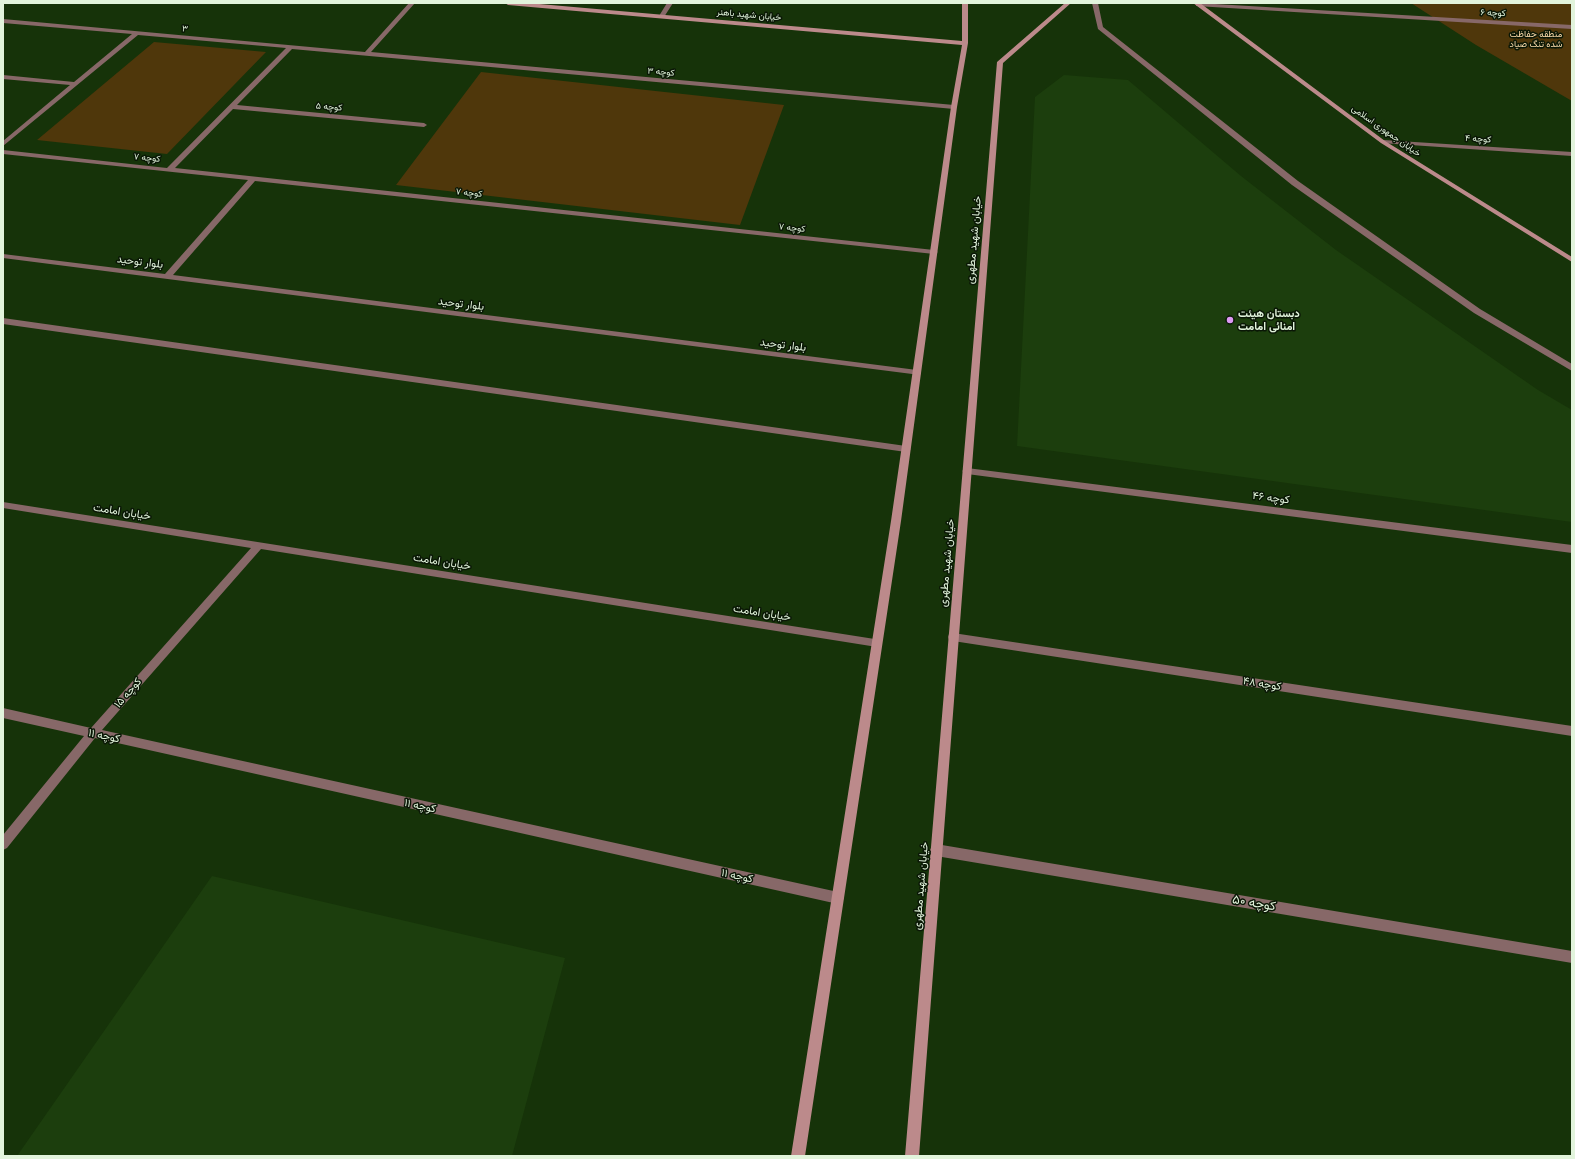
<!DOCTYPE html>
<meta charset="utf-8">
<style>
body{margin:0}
#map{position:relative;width:1575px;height:1159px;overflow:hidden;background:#163309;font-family:"PT Sans",sans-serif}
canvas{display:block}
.frame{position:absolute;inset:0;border:4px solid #e2f4dc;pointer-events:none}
</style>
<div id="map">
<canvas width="1575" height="1159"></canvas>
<div class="frame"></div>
</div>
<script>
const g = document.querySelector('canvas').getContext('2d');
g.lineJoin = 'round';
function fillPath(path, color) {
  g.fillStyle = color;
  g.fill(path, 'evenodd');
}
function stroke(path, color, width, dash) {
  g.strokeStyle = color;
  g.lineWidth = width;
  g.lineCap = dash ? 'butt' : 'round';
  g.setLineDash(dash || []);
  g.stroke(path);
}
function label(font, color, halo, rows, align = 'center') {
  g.font = font + ' "PT Sans",Vazirmatn,sans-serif';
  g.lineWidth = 3;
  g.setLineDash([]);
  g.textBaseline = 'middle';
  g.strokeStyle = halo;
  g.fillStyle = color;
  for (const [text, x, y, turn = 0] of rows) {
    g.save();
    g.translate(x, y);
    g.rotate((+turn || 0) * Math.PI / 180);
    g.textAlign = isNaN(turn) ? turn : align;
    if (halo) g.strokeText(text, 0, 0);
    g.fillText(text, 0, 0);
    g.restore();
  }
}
fillPath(new Path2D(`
 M 1064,75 L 1128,80 L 1241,176 L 1336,250 L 1538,390 L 1572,410 L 1572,522 L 1017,446 L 1035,97 Z
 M 212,876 L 565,958 L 512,1156 L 17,1156 Z`), '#1c3e0d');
fillPath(new Path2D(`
 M 1411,3 L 1572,3 L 1572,101 L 1476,45 Z
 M 154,42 L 266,52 L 167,154 L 37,140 Z
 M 481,72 L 784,105 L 740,225 L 396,185 Z`), '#4f370b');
fillPath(new Path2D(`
 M 409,3 L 415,3 L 371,52 L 954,105 L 957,107 L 954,109 L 292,49 L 237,105 L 424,123 L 427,125 L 424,127 L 233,109 L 175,168 L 934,250 L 938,252 L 934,254 L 255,181 L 173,275 L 917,370 L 920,371 L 921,373 L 920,375 L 3,258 L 3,254 L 165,274 L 248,180 L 3,154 L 3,150 L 167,168 L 286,48 L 138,35 L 3,146 L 3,141 L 70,85 L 3,79 L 3,75 L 74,82 L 132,34 L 3,23 L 3,19 L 365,52 Z
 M 667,3 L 673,3 L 664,17 L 660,17 L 659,16 Z
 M 1092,3 L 1098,3 L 1103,27 L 1298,181 L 1480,309 L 1572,364 L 1572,371 L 1474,313 L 1292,185 L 1098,29 Z
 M 1198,3 L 1572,25 L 1572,29 L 1196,6 L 1196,4 Z
 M 1383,140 L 1572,152 L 1572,156 L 1381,143 L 1381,141 Z
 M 3,318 L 906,446 L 911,449 L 906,452 L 3,324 Z
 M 967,468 L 1572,545 L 1572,553 L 967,474 L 962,471 Z
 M 3,502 L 881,640 L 882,643 L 881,646 L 877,647 L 261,549 L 102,730 L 838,892 L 842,894 L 844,898 L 842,902 L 838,904 L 95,738 L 7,848 L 3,850 L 3,835 L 84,736 L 3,718 L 3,708 L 91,728 L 251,548 L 3,508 Z
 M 953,633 L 1572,726 L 1572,736 L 953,641 L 949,640 L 948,637 L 949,634 Z
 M 936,844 L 1572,951 L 1572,963 L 936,856 L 932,854 L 930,850 L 932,846 Z`), '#876868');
fillPath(new Path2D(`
 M 505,3 L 528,3 L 962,41 L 962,3 L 968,3 L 968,43 L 957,107 L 901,521 L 805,1156 L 791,1156 L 891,521 L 951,107 L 962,45 L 508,5 Z
 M 1065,3 L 1071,3 L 1003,63 L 919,1156 L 905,1156 L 997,62 Z
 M 1193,3 L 1200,3 L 1385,141 L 1572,257 L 1572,262 L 1381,143 Z`), '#bc8a8b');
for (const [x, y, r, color] of [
 [1230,320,4,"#dd99f3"]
]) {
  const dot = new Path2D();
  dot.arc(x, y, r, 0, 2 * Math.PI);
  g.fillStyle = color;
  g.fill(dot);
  stroke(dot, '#0a1706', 1.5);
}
label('9px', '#e2f4dc', '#0a1706', [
 ["کوچه ۶",1493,13,3],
 ["خیابان شهید باهنر",749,15,5],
 ["۳",185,29,5],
 ["کوچه ۳",661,72,5],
 ["کوچه ۵",329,107,5],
 ["خیابان جمهوری اسلامی",1386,131,35],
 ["کوچه ۴",1478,139,4],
 ["کوچه ۷",147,158,6],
 ["کوچه ۷",469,193,6],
 ["کوچه ۷",792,228,6]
]);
label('9px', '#fadaaa', '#0a1706', [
 ["منطقه حفاظت",1536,34],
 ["شده تنگ صیاد",1536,44]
]);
label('11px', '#e2f4dc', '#0a1706', [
 ["خیابان شهید مطهری",974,240,-85],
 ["بلوار توحید",140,262,7],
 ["بلوار توحید",461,304,7],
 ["بلوار توحید",783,345,7],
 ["کوچه ۴۶",1271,498,7],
 ["خیابان امامت",122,512,9],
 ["خیابان امامت",442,562,9],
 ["خیابان شهید مطهری",947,563,-85],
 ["خیابان امامت",762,613,9],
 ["کوچه ۴۸",1262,684,9],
 ["کوچه ۱۵",128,693,-49],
 ["کوچه ۱۱",104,736,12],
 ["کوچه ۱۱",420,806,12],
 ["کوچه ۱۱",737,876,12],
 ["خیابان شهید مطهری",921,886,-85]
]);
label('bold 11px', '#e2f4dc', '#0a1706', [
 ["دبستان هیئت",1238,314],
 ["امنائی امامت",1238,327]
], 'left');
label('13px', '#e2f4dc', '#0a1706', [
 ["کوچه ۵۰",1254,903,10]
]);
</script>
